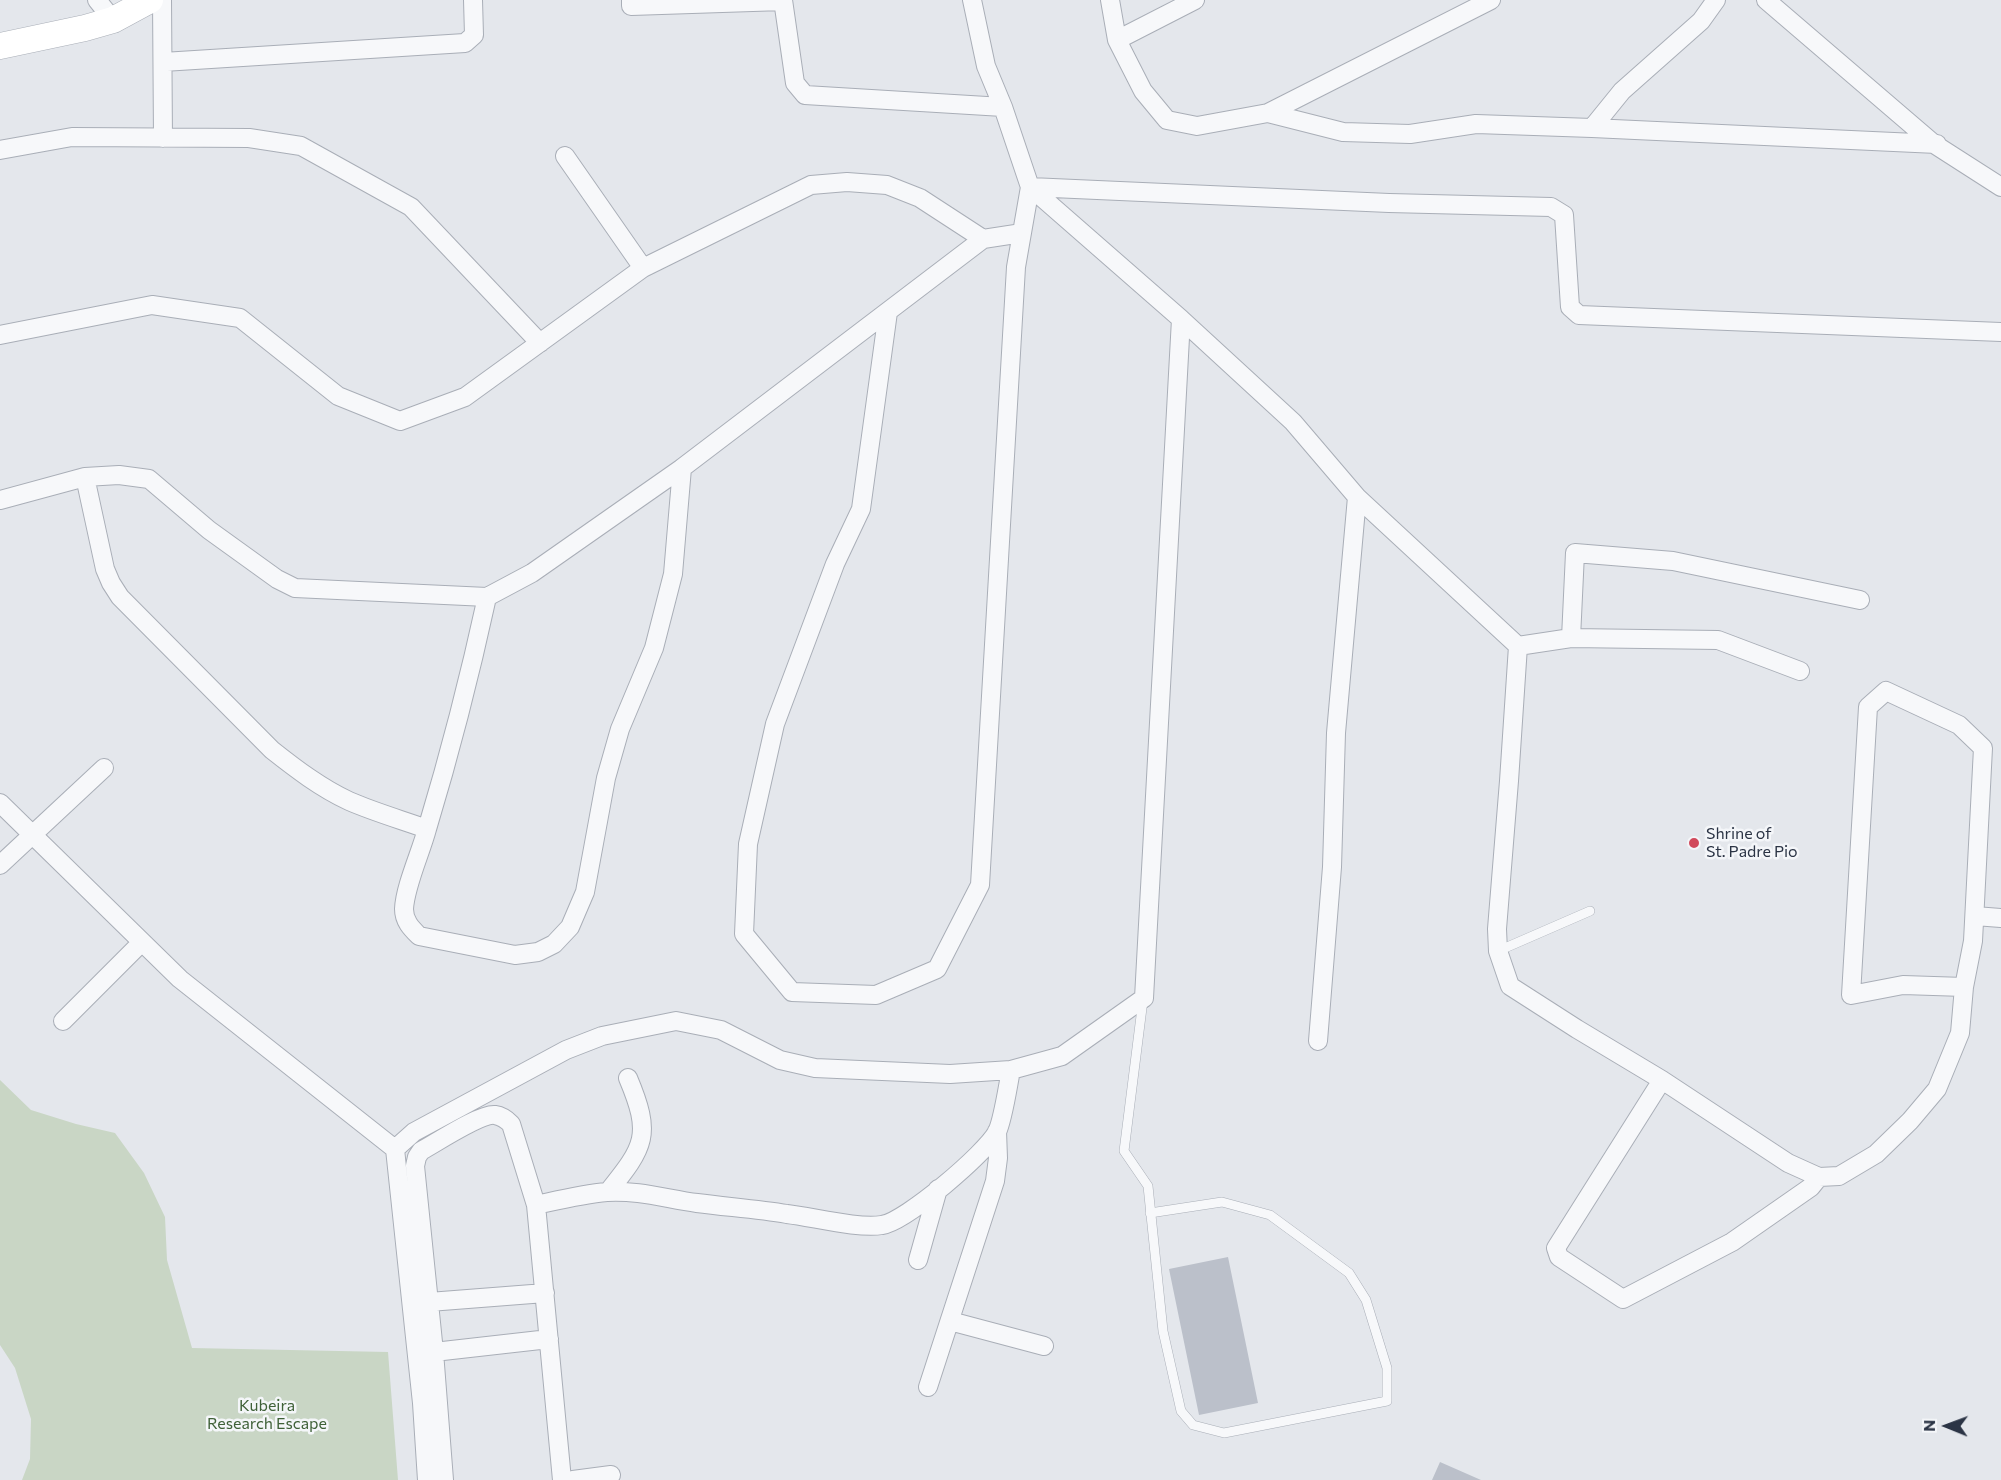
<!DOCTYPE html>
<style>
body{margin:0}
#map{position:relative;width:2001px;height:1480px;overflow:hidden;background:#e4e7ec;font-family:Commissioner,sans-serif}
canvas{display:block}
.north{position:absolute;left:1917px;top:1396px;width:60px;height:60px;-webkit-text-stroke:4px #f4f6f9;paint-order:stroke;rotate:271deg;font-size:16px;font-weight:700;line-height:24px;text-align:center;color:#2b3445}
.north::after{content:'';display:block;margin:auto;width:21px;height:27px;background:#2b3445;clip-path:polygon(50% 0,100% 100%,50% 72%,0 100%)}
</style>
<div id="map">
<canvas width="2001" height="1480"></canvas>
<div class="north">N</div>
</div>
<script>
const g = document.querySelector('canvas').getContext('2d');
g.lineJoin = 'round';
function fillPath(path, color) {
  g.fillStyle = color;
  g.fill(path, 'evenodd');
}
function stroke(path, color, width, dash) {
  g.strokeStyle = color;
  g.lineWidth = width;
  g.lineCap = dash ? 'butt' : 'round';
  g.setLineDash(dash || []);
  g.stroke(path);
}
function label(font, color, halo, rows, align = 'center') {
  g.font = font + ' Commissioner,sans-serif';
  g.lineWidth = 5;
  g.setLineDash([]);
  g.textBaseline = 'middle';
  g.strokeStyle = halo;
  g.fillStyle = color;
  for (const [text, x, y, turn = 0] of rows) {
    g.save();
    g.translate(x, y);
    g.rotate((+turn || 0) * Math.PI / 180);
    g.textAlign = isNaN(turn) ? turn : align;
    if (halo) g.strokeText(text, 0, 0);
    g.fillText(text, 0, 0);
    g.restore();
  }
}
fillPath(new Path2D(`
 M 0,1080 L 31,1110 L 76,1124 L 115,1133 L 144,1173 L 165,1217 L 167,1260 L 192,1348 L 388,1352 L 398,1480 L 22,1480 L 30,1459 L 31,1419 L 15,1368 L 0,1345 Z`), '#c9d6c5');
fillPath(new Path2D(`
 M 1228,1257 L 1258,1403 L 1199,1415 L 1169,1269 Z
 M 1440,1462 L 1481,1480 L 1432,1480 Z`), '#bbc0ca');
const lane = new Path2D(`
 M 1498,951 L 1590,911
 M 1143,1000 L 1124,1151 L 1148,1186 L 1163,1331 L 1181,1411 L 1193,1425 L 1224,1433 L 1387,1401 L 1387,1368 L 1366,1300 L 1349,1273 L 1270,1215 L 1222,1202 L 1150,1213`);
const street = new Path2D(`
 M 97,0 L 113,20
 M 162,0 L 163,138
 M 631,0 L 631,6 L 783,1
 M 783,0 L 795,83 L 805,95 L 1003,107
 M 972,0 L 986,66 L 1003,107 L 1030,187 L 1181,319 L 1293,422 L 1357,497 L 1518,646 L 1509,781 L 1497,929 L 1498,951 L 1510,986 L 1577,1029 L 1662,1080 L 1788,1163 L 1819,1177 L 1839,1176 L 1876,1154 L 1910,1121 L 1937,1089 L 1960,1033 L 1964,987 L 1973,941 L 1983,748 L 1959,725 L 1886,691 L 1868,707 L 1851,995 L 1903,985 L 1964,987
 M 1110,0 L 1117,40 L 1143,91 L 1167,120 L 1197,126 L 1268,113 L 1491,0
 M 1766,0 L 1934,144 L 2001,187
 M 1117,40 L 1195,0
 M 163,62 L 465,43 L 474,35 L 473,0
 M 1268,113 L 1343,132 L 1410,134 L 1476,124 L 1592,128 L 1937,144
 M 1592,128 L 1622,91 L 1701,21 L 1716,0
 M 0,150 L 72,137 L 249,138 L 301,146 L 411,207 L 540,343
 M 565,156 L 643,268
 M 888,312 L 861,509 L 835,564 L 775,724 L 748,844 L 744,934 L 792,992 L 876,995 L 937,969 L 980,885 L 1016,267 L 1030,187 L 1389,203 L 1551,207 L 1564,215 L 1570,307 L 1579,315 L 2001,332
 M 0,335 L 152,305 L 240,318 L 338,396 L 400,421 L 465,397 L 643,268 L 811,185 L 847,182 L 887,185 L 920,198 L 983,239
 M 85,477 L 105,569 L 111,583 L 120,597 L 272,750 C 296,769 321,788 349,801 C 374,812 402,820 427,829
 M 0,500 L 85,477 L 119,475 L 149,479 L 209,530 L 277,579 L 295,588 L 487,597 L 532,573 L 682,468 L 983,239 L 1022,233
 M 487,597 C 470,675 450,753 427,829 C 421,852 405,886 404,909 C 404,921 411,928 419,936 L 515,955 L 538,952 L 554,944 L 570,927 L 585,892 L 606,778 L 620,729 L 654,648 L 673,574 L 682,468
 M 1571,638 L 1575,553 L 1673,561 L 1860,600
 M 1518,646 L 1571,638 L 1718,640 L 1800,671
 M 0,803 L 180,979 L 395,1149
 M 0,865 L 104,768
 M 1975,916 L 2001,918
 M 63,1021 L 142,942
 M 1318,1041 L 1332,867 L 1336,733 L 1357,497
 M 1662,1080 L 1556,1248 L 1559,1257 L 1623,1299 L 1732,1242 L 1811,1187 L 1819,1177
 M 608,1192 C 645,1146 652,1135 628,1078
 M 536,1205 C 559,1200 583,1194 607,1192 C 638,1190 667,1199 697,1203 C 727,1207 757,1209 787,1214 C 813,1217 858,1229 882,1225 C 905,1222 986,1153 997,1132 C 1003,1120 1008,1085 1011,1070
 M 918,1260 L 938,1189
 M 429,1302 L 545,1293
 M 950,1321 L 1044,1346
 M 434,1352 L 549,1339
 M 928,1387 L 995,1181 L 998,1158 L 997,1131
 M 427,1480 L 422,1403 L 395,1149 L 414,1132 L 566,1050 L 602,1036 L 676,1021 L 721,1030 L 780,1060 L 815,1068 L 950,1074 L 1011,1070 L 1062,1056 L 1144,998 L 1181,319
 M 444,1480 L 434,1352 L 415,1166 L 417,1157 L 421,1151 C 436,1143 481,1113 495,1115 C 502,1116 506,1119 511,1124 L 536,1205 L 562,1480
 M 573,1480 L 611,1475`);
const secondary = new Path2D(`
 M 0,46 L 85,28 L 113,20 L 150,0`);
stroke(lane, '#a9aeb7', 10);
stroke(street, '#a9aeb7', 20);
stroke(secondary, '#a9aeb7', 27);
stroke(lane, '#f7f8fa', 9);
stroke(street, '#f7f8fa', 18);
stroke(secondary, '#fff', 26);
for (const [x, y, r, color] of [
 [1694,843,6,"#d1495b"]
]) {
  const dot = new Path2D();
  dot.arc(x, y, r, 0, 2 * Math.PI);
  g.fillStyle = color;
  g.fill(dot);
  stroke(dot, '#f4f6f9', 2);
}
label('16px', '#2b3445', '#f4f6f9', [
 ["Shrine of",1706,834],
 ["St. Padre Pio",1706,852]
], 'left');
label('16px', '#3f6138', '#f4f6f9', [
 ["Kubeira",267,1406],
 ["Research Escape",267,1424]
]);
</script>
